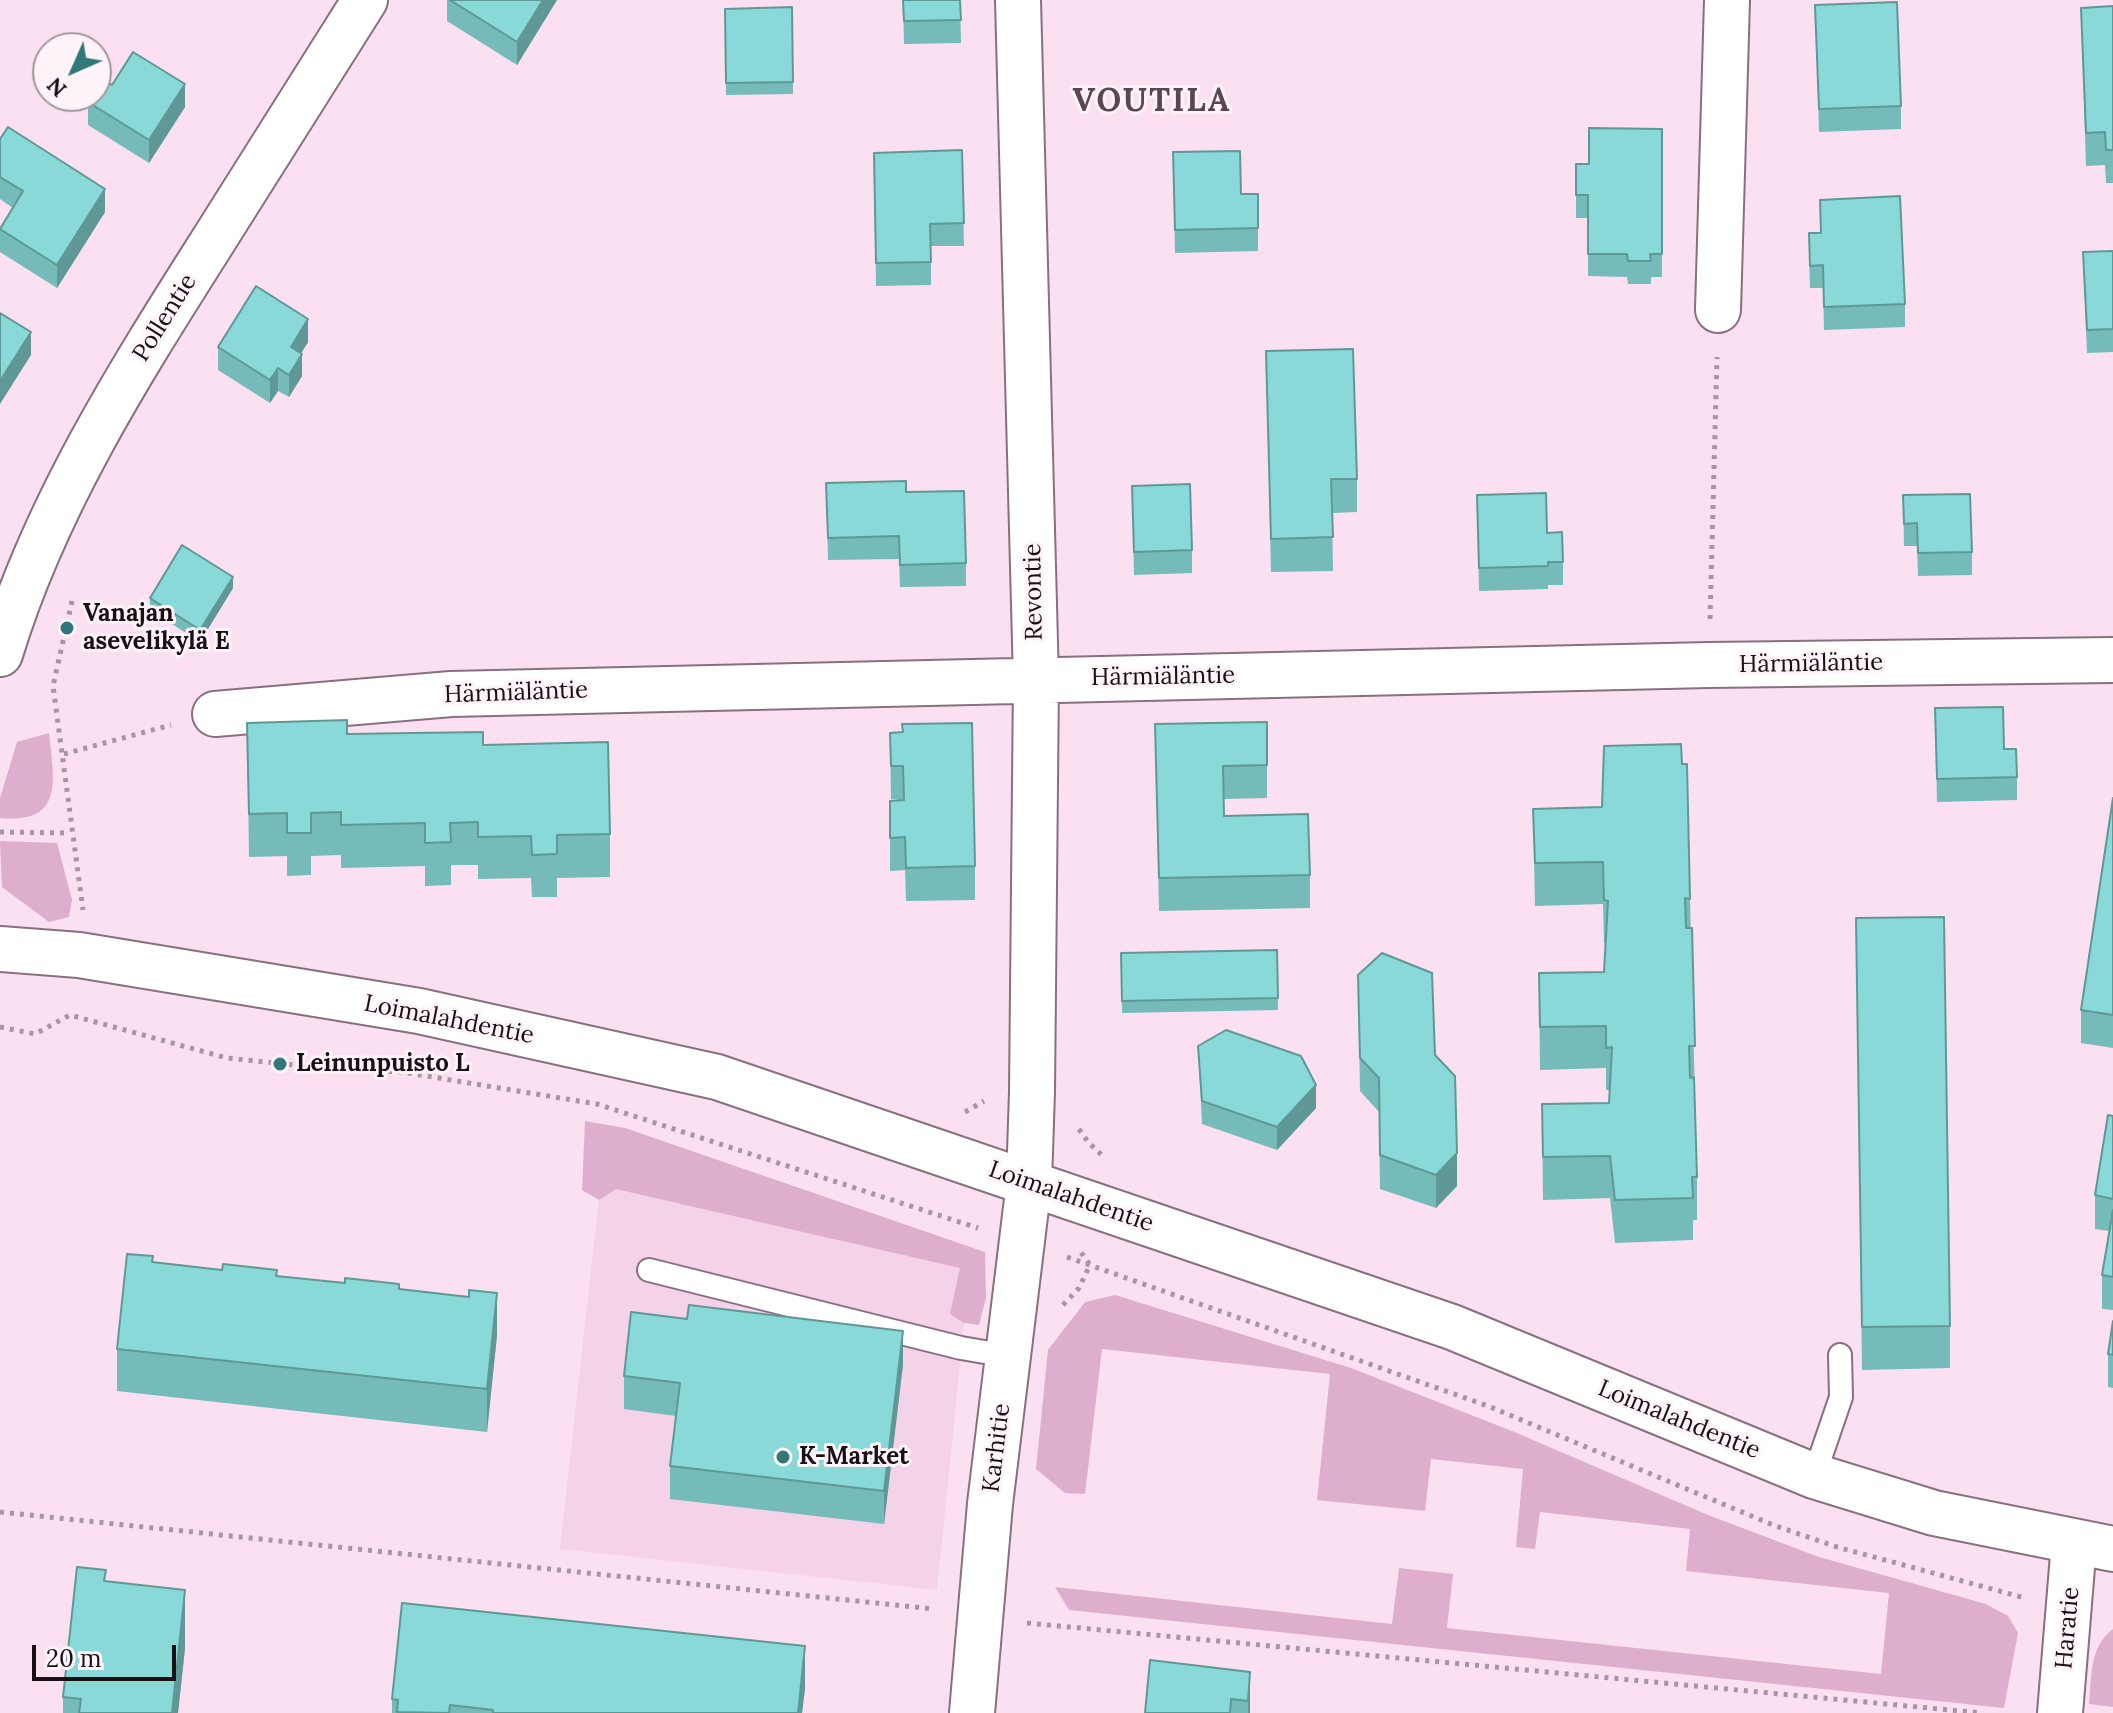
<!DOCTYPE html>
<meta charset="utf-8">
<style>
body{margin:0}
#map{position:relative;width:2113px;height:1713px;overflow:hidden;background:#fbe0f1;font-family:Lora,serif}
canvas{display:block}
.north{position:absolute;left:32px;top:32px;width:80px;height:80px;box-sizing:border-box;background:#fef3f9;border:2px solid #a2989e;border-radius:50%;rotate:225deg;font-size:22px;font-weight:700;line-height:32px;text-align:center;color:#191016}
.north::after{content:'';display:block;margin:auto;width:28px;height:36px;background:#307978;clip-path:polygon(50% 0,100% 100%,50% 72%,0 100%)}
.scale{position:absolute;left:32px;top:1645px;width:144px;height:36px;box-sizing:border-box;border:4px solid #191016;border-top:0;padding-left:10px;font-size:24px;line-height:28px;white-space:nowrap;color:#191016;-webkit-text-stroke:6px #fef3f9;paint-order:stroke}
</style>
<div id="map">
<canvas width="2113" height="1713"></canvas>
<div class="north">N</div>
<div class="scale">20 m</div>
</div>
<script>
const g = document.querySelector('canvas').getContext('2d');
g.lineJoin = 'round';
function fillPath(path, color) {
  g.fillStyle = color;
  g.fill(path, 'evenodd');
}
function stroke(path, color, width, dash) {
  g.strokeStyle = color;
  g.lineWidth = width;
  g.lineCap = dash ? 'butt' : 'round';
  g.setLineDash(dash || []);
  g.stroke(path);
}
function label(font, color, halo, rows, align = 'center') {
  g.font = font + ' Lora,serif';
  g.lineWidth = 6;
  g.setLineDash([]);
  g.textBaseline = 'middle';
  g.strokeStyle = halo;
  g.fillStyle = color;
  for (const [text, x, y, turn = 0] of rows) {
    g.save();
    g.translate(x, y);
    g.rotate((+turn || 0) * Math.PI / 180);
    g.textAlign = isNaN(turn) ? turn : align;
    if (halo) g.strokeText(text, 0, 0);
    g.fillText(text, 0, 0);
    g.restore();
  }
}
fillPath(new Path2D(`
 M 602,1173 L 970,1265 L 937,1590 L 560,1549 Z`), '#f4d2e7');
fillPath(new Path2D(`
 M 49,733 C 54,780 65,824 0,818 L 0,798 L 17,742 Z
 M 0,841 L 57,843 L 72,900 L 69,917 L 49,922 L 2,887 Z
 M 585,1121 L 625,1128 L 985,1252 L 986,1298 L 979,1325 L 964,1323 L 950,1314 L 960,1268 L 616,1189 L 599,1200 L 582,1190 Z
 M 1115,1295 L 1351,1368 L 1512,1431 L 1708,1515 L 1819,1557 L 1986,1604 L 2008,1616 L 2018,1633 L 2004,1708 L 1069,1610 L 1055,1587 L 1392,1624 L 1399,1568 L 1453,1574 L 1447,1628 L 1881,1674 L 1889,1593 L 1686,1571 L 1690,1529 L 1540,1512 L 1535,1549 L 1516,1547 L 1523,1469 L 1431,1459 L 1425,1511 L 1317,1500 L 1330,1374 L 1102,1349 L 1085,1494 L 1065,1493 L 1036,1469 L 1048,1350 L 1085,1302 Z
 M 2113,1629 L 2113,1707 L 2089,1704 C 2092,1676 2089,1647 2113,1629 Z`), '#deaecd');
const lane = new Path2D(`
 M 649,1270 L 961,1348 L 1008,1356
 M 1814,1476 L 1841,1397 L 1840,1355`);
const street = new Path2D(`
 M 1718,310 L 1727,0
 M 0,654 C 45,505 130,372 213,241 C 264,161 314,80 365,0
 M 215,714 L 451,694 L 1709,665 L 2113,660
 M 972,1713 L 990,1504 L 1029,1183 L 1032,1092 L 1036,680 L 1018,0
 M 2060,1713 L 2074,1543`);
const secondary = new Path2D(`
 M 0,949 L 79,955 L 419,1011 L 717,1077 L 1452,1327 L 1814,1476 L 1934,1513 L 2113,1549`);
stroke(lane, '#88707f', 26);
stroke(street, '#88707f', 48);
stroke(secondary, '#88707f', 48);
stroke(new Path2D(`
 M 72,601 L 53,686 L 83,910
 M 1710,619 L 1717,357
 M 64,754 L 171,725
 M 0,832 L 70,833
 M 0,1027 L 35,1034 L 70,1015 L 227,1058 L 332,1069 L 402,1072 L 597,1104 L 978,1228
 M 965,1112 L 984,1101
 M 1079,1129 L 1088,1142 L 1104,1157
 M 1067,1257 L 1488,1406 L 1773,1525 L 1837,1547 L 2025,1598
 M 1063,1305 L 1079,1288 L 1090,1265 L 1080,1251
 M 0,1512 L 934,1609
 M 1027,1623 L 1982,1713`), '#a995a2', 5, [4, 6]);
stroke(lane, '#fff', 22);
stroke(street, '#fff', 44);
stroke(secondary, '#fff', 44);
fillPath(new Path2D(`
 M 447,0 L 557,0 L 517,65 L 447,21 Z
 M 903,0 L 960,0 L 961,43 L 904,44 Z
 M 1815,5 L 1901,106 L 1901,129 L 1819,132 Z
 M 2113,6 L 2113,183 L 2106,183 L 2105,165 L 2086,166 L 2081,8 Z
 M 792,7 L 793,94 L 726,95 L 725,9 Z
 M 112,85 L 185,107 L 149,163 L 88,125 L 88,102 Z
 M 1662,129 L 1662,277 L 1651,277 L 1651,284 L 1628,284 L 1627,277 L 1588,276 L 1588,218 L 1576,218 L 1576,195 L 1589,164 Z
 M 0,139 L 105,212 L 57,288 L 0,252 L 0,228 L 13,208 L 0,199 Z
 M 962,150 L 964,246 L 931,246 L 931,285 L 876,286 L 874,153 Z
 M 1173,152 L 1241,194 L 1258,194 L 1258,251 L 1175,253 Z
 M 1820,200 L 1905,304 L 1905,327 L 1824,330 L 1823,288 L 1810,288 L 1809,256 L 1809,233 L 1820,233 Z
 M 2113,251 L 2113,352 L 2087,353 L 2083,252 Z
 M 308,342 L 301,353 L 302,376 L 289,397 L 278,391 L 270,403 L 218,370 L 218,347 Z
 M 1266,351 L 1357,479 L 1357,512 L 1332,513 L 1333,571 L 1271,572 Z
 M 826,483 L 906,492 L 966,563 L 966,586 L 900,587 L 899,559 L 828,560 Z
 M 1132,486 L 1192,550 L 1192,573 L 1134,575 Z
 M 1477,495 L 1547,533 L 1563,562 L 1563,585 L 1548,585 L 1548,589 L 1479,591 Z
 M 1903,495 L 1972,552 L 1972,575 L 1918,576 L 1917,546 L 1904,546 Z
 M 233,588 L 200,642 L 150,610 L 150,598 Z
 M 1935,708 L 2004,749 L 2017,777 L 2017,800 L 1937,802 Z
 M 1267,722 L 1267,798 L 1223,799 L 1224,816 L 1310,875 L 1310,908 L 1159,911 L 1155,724 Z
 M 247,723 L 347,734 L 483,745 L 610,834 L 610,877 L 557,878 L 557,897 L 532,897 L 531,878 L 478,879 L 478,865 L 451,865 L 451,885 L 425,886 L 425,866 L 341,868 L 341,855 L 311,856 L 311,875 L 287,876 L 287,856 L 249,857 Z
 M 890,733 L 975,866 L 975,900 L 906,901 L 905,870 L 890,871 L 890,801 L 903,800 L 891,799 Z
 M 2113,798 L 2113,1048 L 2081,1043 L 2081,1010 Z
 M 1533,809 L 1690,899 L 1697,1177 L 1697,1220 L 1693,1220 L 1693,1240 L 1615,1243 L 1610,1198 L 1543,1200 L 1542,1104 L 1609,1103 L 1610,1090 L 1606,1090 L 1606,1068 L 1540,1070 L 1539,973 L 1604,972 L 1606,943 L 1604,943 L 1603,904 L 1535,906 Z
 M 1856,918 L 1950,1326 L 1950,1368 L 1862,1370 Z
 M 1277,950 L 1278,1010 L 1122,1013 L 1121,953 Z
 M 1358,975 L 1435,1055 L 1457,1186 L 1436,1208 L 1380,1189 L 1379,1112 L 1360,1091 Z
 M 1198,1046 L 1316,1108 L 1277,1150 L 1202,1124 Z
 M 2113,1116 L 2113,1310 L 2102,1309 L 2102,1275 L 2109,1231 L 2095,1229 L 2095,1195 Z
 M 153,1263 L 399,1289 L 497,1335 L 487,1432 L 117,1391 L 117,1349 Z
 M 687,1319 L 903,1364 L 884,1524 L 670,1499 L 670,1466 L 676,1416 L 624,1409 L 624,1376 Z
 M 2113,1321 L 2113,1388 L 2108,1387 L 2108,1354 Z
 M 106,1581 L 185,1648 L 178,1713 L 63,1713 L 63,1697 Z
 M 1250,1672 L 1250,1713 L 1145,1713 Z
 M 805,1688 L 802,1713 L 392,1713 L 392,1699 Z`), '#75bbb9');
fillPath(new Path2D(`
 M 543,0 L 557,0 L 517,65 L 517,42 Z
 M 185,84 L 185,107 L 149,163 L 149,140 Z
 M 105,189 L 105,212 L 57,288 L 57,265 Z
 M 308,319 L 308,342 L 291,370 L 291,347 Z
 M 31,332 L 31,355 L 0,404 L 0,381 Z
 M 302,354 L 302,376 L 289,397 L 289,375 Z
 M 278,368 L 278,391 L 270,403 L 270,380 Z
 M 233,577 L 233,588 L 200,642 L 200,630 Z
 M 1316,1085 L 1316,1108 L 1277,1150 L 1277,1127 Z
 M 1457,1153 L 1457,1186 L 1436,1208 L 1436,1175 Z
 M 497,1293 L 497,1335 L 487,1432 L 487,1389 Z
 M 903,1331 L 903,1364 L 884,1524 L 884,1491 Z
 M 185,1590 L 185,1648 L 178,1713 L 172,1713 Z
 M 805,1646 L 805,1688 L 802,1713 L 798,1713 Z
 M 1250,1672 L 1250,1713 L 1248,1713 L 1248,1701 Z`), '#5f9896');
const building = new Path2D(`
 M 450,0 L 543,0 L 517,42 Z
 M 903,0 L 960,0 L 961,20 L 904,21 Z
 M 1897,2 L 1901,106 L 1819,109 L 1815,5 Z
 M 2113,6 L 2113,150 L 2106,150 L 2105,132 L 2086,133 L 2081,8 Z
 M 792,7 L 793,82 L 726,83 L 725,9 Z
 M 133,52 L 185,84 L 149,140 L 88,102 L 92,96 L 96,96 L 96,90 L 103,79 L 112,85 Z
 M 8,127 L 105,189 L 57,265 L 0,229 L 23,191 L 0,177 L 0,139 Z
 M 1589,128 L 1662,129 L 1662,254 L 1650,254 L 1651,261 L 1628,261 L 1627,254 L 1588,254 L 1588,195 L 1576,195 L 1576,164 L 1589,164 Z
 M 962,150 L 964,223 L 930,224 L 931,262 L 876,263 L 874,153 Z
 M 1240,151 L 1241,194 L 1258,194 L 1258,228 L 1175,230 L 1173,152 Z
 M 1900,196 L 1905,304 L 1824,307 L 1823,265 L 1810,266 L 1809,233 L 1821,233 L 1820,200 Z
 M 2113,251 L 2113,329 L 2087,330 L 2083,252 Z
 M 256,286 L 308,319 L 291,347 L 302,354 L 289,375 L 278,368 L 270,380 L 218,347 Z
 M 0,313 L 31,332 L 0,381 Z
 M 1353,349 L 1357,479 L 1331,479 L 1333,537 L 1271,539 L 1266,351 Z
 M 906,481 L 906,492 L 964,491 L 966,563 L 900,565 L 899,536 L 828,538 L 826,483 Z
 M 1190,484 L 1192,550 L 1134,552 L 1132,486 Z
 M 1546,493 L 1547,533 L 1562,532 L 1563,562 L 1548,562 L 1548,566 L 1479,568 L 1477,495 Z
 M 1970,494 L 1972,552 L 1918,553 L 1917,523 L 1904,524 L 1903,495 Z
 M 182,545 L 233,577 L 200,630 L 150,598 Z
 M 2003,707 L 2004,749 L 2016,749 L 2017,777 L 1937,779 L 1935,708 Z
 M 347,720 L 347,734 L 483,732 L 483,745 L 608,742 L 610,834 L 557,835 L 557,854 L 532,855 L 531,836 L 478,837 L 478,822 L 450,823 L 451,842 L 425,843 L 425,823 L 341,825 L 341,812 L 311,813 L 311,833 L 287,833 L 287,813 L 249,814 L 247,723 Z
 M 1267,722 L 1267,765 L 1223,766 L 1224,816 L 1308,814 L 1310,875 L 1159,878 L 1155,724 Z
 M 972,723 L 975,866 L 906,868 L 905,837 L 890,838 L 890,801 L 904,800 L 903,766 L 891,766 L 890,733 L 903,732 L 902,724 Z
 M 1681,744 L 1682,764 L 1687,764 L 1690,899 L 1685,898 L 1686,928 L 1692,928 L 1695,1046 L 1689,1046 L 1690,1078 L 1694,1077 L 1697,1177 L 1692,1177 L 1693,1198 L 1615,1200 L 1610,1156 L 1543,1157 L 1542,1104 L 1609,1103 L 1612,1047 L 1606,1048 L 1606,1026 L 1540,1027 L 1539,973 L 1604,972 L 1608,901 L 1604,900 L 1603,862 L 1535,863 L 1533,809 L 1602,807 L 1604,746 Z
 M 2113,798 L 2113,1015 L 2081,1010 Z
 M 1944,917 L 1950,1326 L 1862,1327 L 1856,918 Z
 M 1277,950 L 1278,998 L 1122,1001 L 1121,953 Z
 M 1382,953 L 1432,973 L 1435,1055 L 1455,1076 L 1457,1153 L 1436,1175 L 1380,1155 L 1379,1078 L 1360,1058 L 1358,975 Z
 M 1226,1030 L 1301,1056 L 1316,1085 L 1277,1127 L 1202,1101 L 1198,1046 Z
 M 2108,1115 L 2113,1116 L 2113,1199 L 2095,1195 Z
 M 2113,1210 L 2113,1277 L 2102,1275 Z
 M 127,1254 L 153,1256 L 152,1262 L 222,1270 L 223,1264 L 277,1270 L 276,1276 L 345,1283 L 345,1278 L 399,1284 L 399,1289 L 469,1297 L 469,1290 L 497,1293 L 487,1389 L 117,1349 Z
 M 689,1305 L 903,1331 L 884,1491 L 670,1466 L 680,1383 L 624,1376 L 631,1312 L 687,1319 Z
 M 2113,1321 L 2113,1355 L 2108,1354 Z
 M 77,1567 L 106,1570 L 104,1581 L 185,1590 L 172,1713 L 79,1713 L 81,1699 L 63,1697 Z
 M 402,1603 L 805,1646 L 798,1713 L 493,1713 L 493,1710 L 450,1705 L 449,1713 L 397,1712 L 398,1700 L 392,1699 Z
 M 1150,1660 L 1250,1672 L 1248,1701 L 1231,1699 L 1230,1713 L 1145,1713 Z`);
fillPath(building, '#88d9d7');
stroke(building, '#5f9896', 2);
for (const [x, y, r, color] of [
 [67,628,8,"#307978"],
 [280,1064,8,"#307978"],
 [783,1457,8,"#307978"]
]) {
  const dot = new Path2D();
  dot.arc(x, y, r, 0, 2 * Math.PI);
  g.fillStyle = color;
  g.fill(dot);
  stroke(dot, '#fef3f9', 3);
}
label('24px', '#191016', '#fef3f9', [
 ["Pollentie",165,318,-58],
 ["Revontie",1034,592,-91],
 ["Härmiäläntie",1811,664,-1],
 ["Härmiäläntie",1163,677,-1],
 ["Härmiäläntie",516,693,-2],
 ["Loimalahdentie",449,1020,11],
 ["Loimalahdentie",1071,1197,19],
 ["Loimalahdentie",1679,1420,22],
 ["Karhitie",997,1448,-83],
 ["Haratie",2068,1628,-85]
]);
label('bold 24px', '#191016', '#fef3f9', [
 ["Vanajan",83,614],
 ["asevelikylä E",83,642],
 ["Leinunpuisto L",296,1064],
 ["K-Market",799,1457]
], 'left');
g.letterSpacing = '2px';
label('bold 32px', '#5b4553', '#fef3f9', [
 ["VOUTILA",1152,102]
]);
g.letterSpacing = '0px';
</script>
